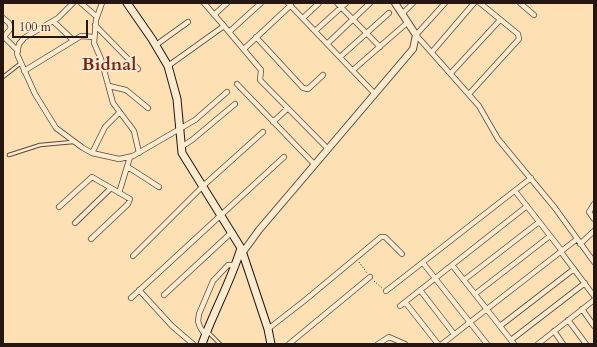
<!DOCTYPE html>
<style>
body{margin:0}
#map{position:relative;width:597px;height:347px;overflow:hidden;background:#fee0b5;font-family:Cardo,serif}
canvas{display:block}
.frame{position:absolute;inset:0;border:4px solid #251611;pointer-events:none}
.scale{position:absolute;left:12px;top:20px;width:76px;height:18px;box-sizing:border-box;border:2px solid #251611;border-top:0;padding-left:5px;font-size:12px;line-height:14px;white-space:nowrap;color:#251611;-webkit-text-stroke:3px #feebcf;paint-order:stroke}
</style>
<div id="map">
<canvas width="597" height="347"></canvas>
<div class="frame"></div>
<div class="scale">100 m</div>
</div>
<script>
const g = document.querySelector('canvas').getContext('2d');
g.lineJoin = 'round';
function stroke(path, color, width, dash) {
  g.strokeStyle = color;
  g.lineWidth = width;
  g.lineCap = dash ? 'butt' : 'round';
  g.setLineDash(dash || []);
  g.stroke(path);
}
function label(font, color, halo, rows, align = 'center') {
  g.font = font + ' Cardo,serif';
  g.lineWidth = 4;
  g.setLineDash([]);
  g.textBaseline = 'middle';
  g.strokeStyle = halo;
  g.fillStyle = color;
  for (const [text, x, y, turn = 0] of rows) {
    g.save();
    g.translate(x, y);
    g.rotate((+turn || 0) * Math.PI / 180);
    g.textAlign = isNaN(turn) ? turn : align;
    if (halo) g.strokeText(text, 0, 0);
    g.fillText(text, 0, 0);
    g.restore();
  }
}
const service = new Path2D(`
 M 3,77 L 21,63
 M 9,155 L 40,145 L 73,142
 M 207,331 L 220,344`);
const minor = new Path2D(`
 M 73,3 L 58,18 L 24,38 L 19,44 L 17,54 L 35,94 L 56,128 L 83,148 L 92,153 L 119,159 L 133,156 L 195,120 L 227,92
 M 81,3 L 97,17
 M 102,3 L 96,20 L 94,43 L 101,59 L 113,103 L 134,131 L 139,153
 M 204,3 L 224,26
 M 288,3 L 375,94
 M 337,3 L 380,47
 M 445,3 L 416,35 L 479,106 L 498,139 L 555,208 L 594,262
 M 520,3 L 534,15
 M 402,14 L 413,3
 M 214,15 L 227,3
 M 3,18 L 9,23 L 11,28 L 3,38
 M 303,18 L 319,3
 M 53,21 L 73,40
 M 95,25 L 138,69
 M 315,31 L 346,3
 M 229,32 L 261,70 L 260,80 L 328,149
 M 4,37 L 18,51
 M 256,37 L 303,88 L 308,89 L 323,75
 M 327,44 L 370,3
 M 156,45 L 188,22
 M 244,49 L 291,5
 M 432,52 L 474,3
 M 340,57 L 389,13
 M 168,66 L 224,26 L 229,32 L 261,3
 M 353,70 L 408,22
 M 24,71 L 81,36 L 93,37
 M 451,73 L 500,20
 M 237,84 L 315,165
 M 109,86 L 126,90 L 148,108
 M 469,94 L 519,39 L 518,34 L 480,3
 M 273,122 L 287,109
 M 181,147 L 192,140 L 235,104
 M 92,153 L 105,127 L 119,113
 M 128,167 L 159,187
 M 515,191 L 562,251
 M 119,193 L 130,157
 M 594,204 L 589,212 L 594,219
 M 59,207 L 92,177 L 130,199 L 128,204 L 91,239
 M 75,223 L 110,189
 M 580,244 L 594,231
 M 561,252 L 594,296
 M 133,256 L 203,186 L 263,132
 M 423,263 L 487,344
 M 452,265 L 514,344
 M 464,280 L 539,222
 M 139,290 L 172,326 L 193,344
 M 420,290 L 454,334
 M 386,291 L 531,178
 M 475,294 L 550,236
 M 164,295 L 232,232
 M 131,298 L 284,157
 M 405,302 L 438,344
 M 400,306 L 527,206
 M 582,309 L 594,326
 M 568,320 L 586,344
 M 500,326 L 574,269
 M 268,329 L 304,301 L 381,237 L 385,237 L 402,254
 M 554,331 L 563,344
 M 205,335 L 200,327 L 198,321 L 199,314 L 213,281 L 228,265 L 236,265
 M 511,340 L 585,283
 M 289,344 L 370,277
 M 378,344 L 389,337 L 405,344
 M 442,344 L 577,239
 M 538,344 L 594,300`);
const tertiary = new Path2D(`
 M 243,252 L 259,230 L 413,49 L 416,35 L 395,3`);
const secondary = new Path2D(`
 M 127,3 L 152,39 L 168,66 L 177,99 L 182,153 L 241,248 L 268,329 L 271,344
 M 202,344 C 214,311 231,281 241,248`);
stroke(service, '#5b483a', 4.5);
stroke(minor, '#5b483a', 6);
stroke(tertiary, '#5b483a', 8);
stroke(secondary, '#251611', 9);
stroke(new Path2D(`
 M 359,262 L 367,273
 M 374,281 L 382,288`), '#251611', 1, [1, 2]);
stroke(service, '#feebcf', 2.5);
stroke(minor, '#feebcf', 4.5);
stroke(tertiary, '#feebcf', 6);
stroke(secondary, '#feebcf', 7);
label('bold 18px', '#7a1f14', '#feebcf', [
 ["Bidnal",109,66]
]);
</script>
